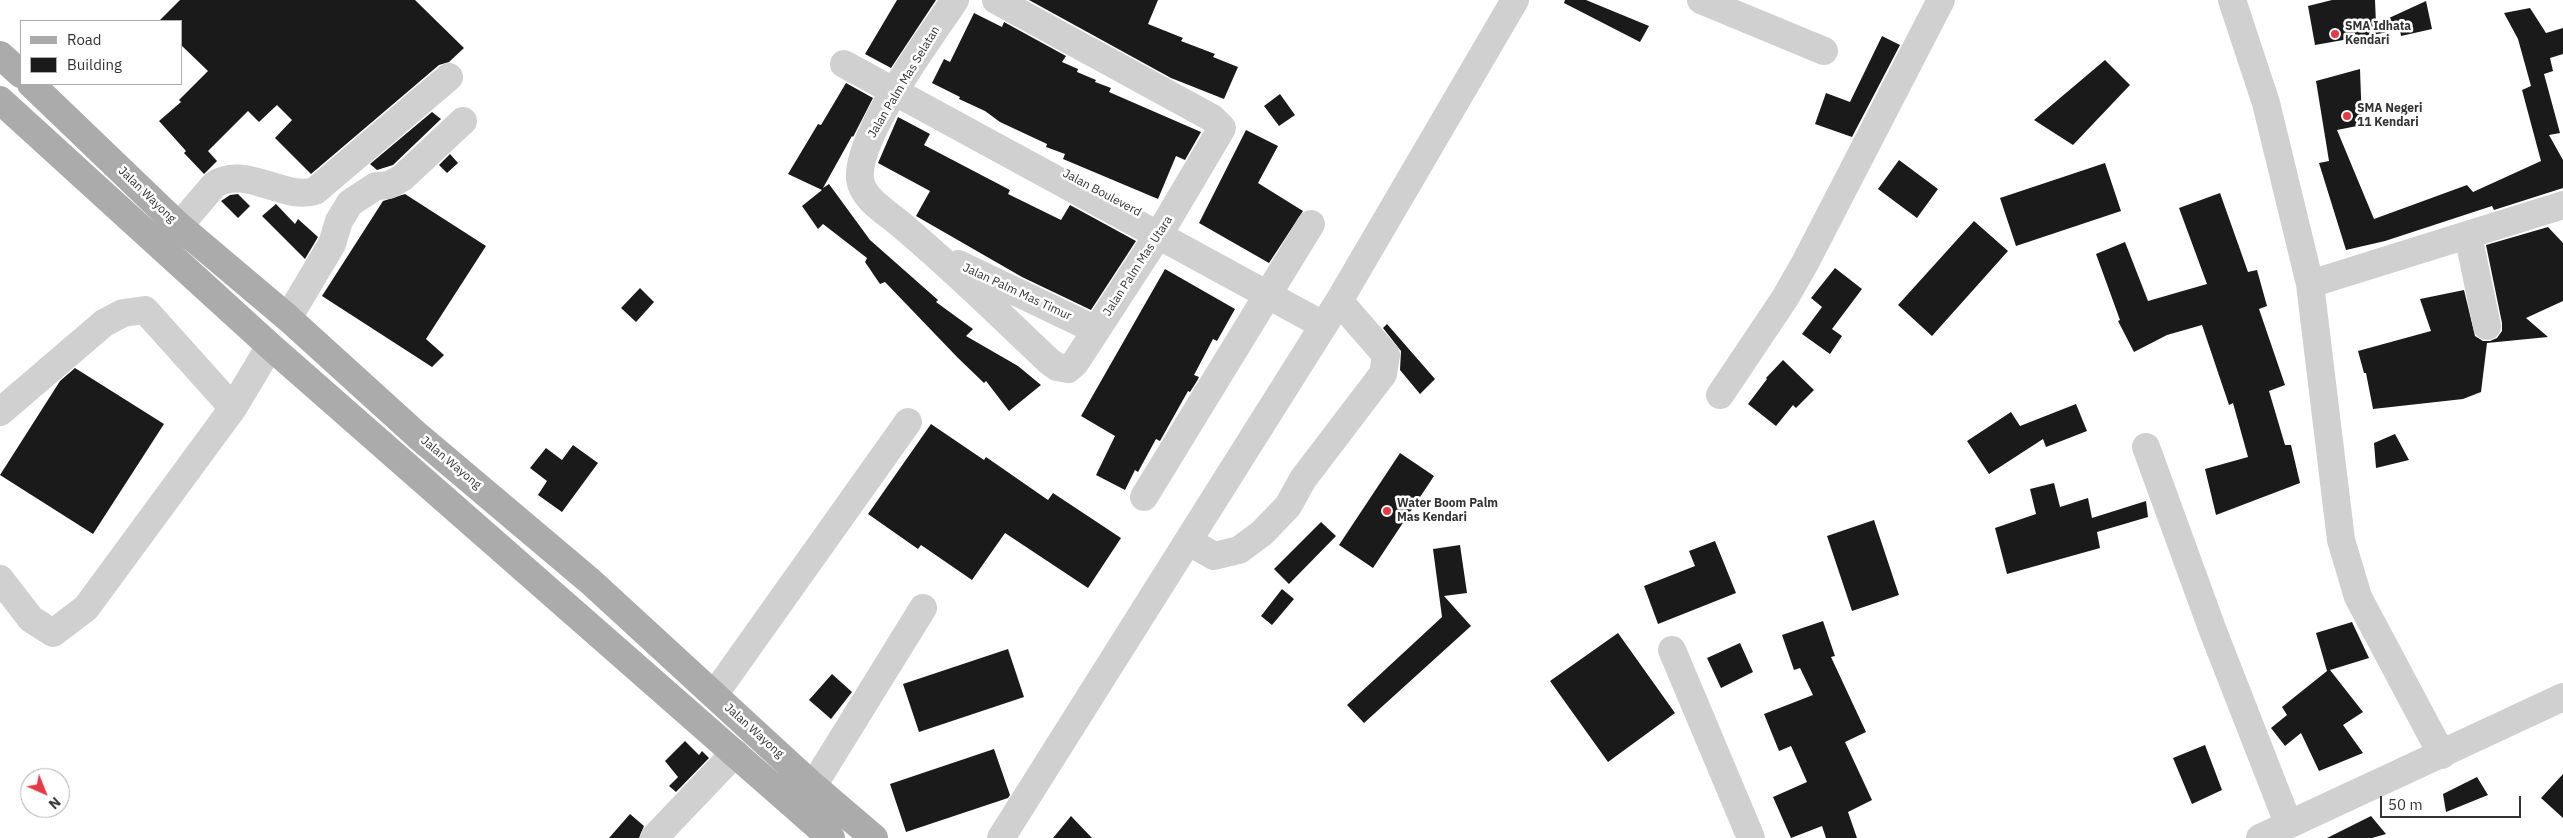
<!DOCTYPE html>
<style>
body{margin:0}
#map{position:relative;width:2563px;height:838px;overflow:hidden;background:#fff;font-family:"IBM Plex Sans",sans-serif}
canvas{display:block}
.legend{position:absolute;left:20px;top:20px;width:162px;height:65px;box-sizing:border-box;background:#fff;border:1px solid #adadad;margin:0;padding:6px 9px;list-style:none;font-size:15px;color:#333}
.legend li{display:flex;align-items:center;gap:10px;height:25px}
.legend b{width:25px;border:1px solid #adadad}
.north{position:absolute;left:20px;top:768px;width:50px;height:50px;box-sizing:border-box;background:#fff;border:1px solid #adadad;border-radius:50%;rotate:136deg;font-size:14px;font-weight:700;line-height:20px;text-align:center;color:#333}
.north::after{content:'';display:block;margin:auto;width:18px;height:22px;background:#e63946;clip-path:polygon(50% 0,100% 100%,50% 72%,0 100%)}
.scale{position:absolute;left:2380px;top:796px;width:141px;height:22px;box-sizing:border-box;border:2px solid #333;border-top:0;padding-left:6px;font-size:15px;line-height:18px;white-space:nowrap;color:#333;-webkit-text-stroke:4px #fff;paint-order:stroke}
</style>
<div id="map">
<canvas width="2563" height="838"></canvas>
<ul class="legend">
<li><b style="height:6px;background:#ababab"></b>Road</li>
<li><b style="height:14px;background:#1a1a1a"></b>Building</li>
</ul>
<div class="north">N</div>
<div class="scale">50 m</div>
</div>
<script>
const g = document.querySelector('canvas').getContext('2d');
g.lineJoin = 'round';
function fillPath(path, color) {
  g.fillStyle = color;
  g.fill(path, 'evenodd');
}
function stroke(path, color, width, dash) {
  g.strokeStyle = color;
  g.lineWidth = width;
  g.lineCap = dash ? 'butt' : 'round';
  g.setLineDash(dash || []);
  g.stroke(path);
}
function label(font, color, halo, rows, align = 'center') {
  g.font = font + ' "IBM Plex Sans",sans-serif';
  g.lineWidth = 5;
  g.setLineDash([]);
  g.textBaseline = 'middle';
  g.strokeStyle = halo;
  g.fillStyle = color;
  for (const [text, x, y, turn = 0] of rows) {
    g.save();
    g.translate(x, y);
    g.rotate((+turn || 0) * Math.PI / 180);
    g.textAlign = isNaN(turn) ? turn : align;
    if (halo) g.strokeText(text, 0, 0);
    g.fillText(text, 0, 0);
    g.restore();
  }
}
fillPath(new Path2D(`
 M 180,0 L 415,0 L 464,48 L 449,62 L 439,65 L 311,174 L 275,138 L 292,120 L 277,105 L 259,122 L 248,111 L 208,151 L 217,161 L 204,174 L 184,153 L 186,151 L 159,121 L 181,102 L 179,100 L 208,71 L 181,45 L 181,21 L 159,21 Z
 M 897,0 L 936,0 L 891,68 L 865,54 Z
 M 1029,0 L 1158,0 L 1148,24 L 1183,38 L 1181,41 L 1215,54 L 1213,57 L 1238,67 L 1224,99 L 1171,78 Z
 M 1565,0 L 1586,0 L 1649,26 L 1640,42 L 1564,3 Z
 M 2332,0 L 2375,0 L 2376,24 L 2426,1 L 2432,29 L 2401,36 L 2400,30 L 2315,45 L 2308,6 Z
 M 2530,8 L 2546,33 L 2563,28 L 2563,54 L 2550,58 L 2553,71 L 2544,74 L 2560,133 L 2549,135 L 2563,160 L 2563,188 L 2494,210 L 2492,206 L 2385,241 L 2346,250 L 2319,163 L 2329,161 L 2316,81 L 2360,69 L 2362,125 L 2337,130 L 2374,219 L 2467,185 L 2473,192 L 2541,161 L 2522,90 L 2531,86 L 2518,39 L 2504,13 Z
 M 974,13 L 1002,27 L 1004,22 L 1066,56 L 1062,62 L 1078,69 L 1077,72 L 1096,80 L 1095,82 L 1111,88 L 1109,92 L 1201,132 L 1185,160 L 1176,156 L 1158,199 L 1063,159 L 1065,154 L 1046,147 L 1047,144 L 1000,122 L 985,111 L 959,99 L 960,97 L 932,83 L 944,59 L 950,62 Z
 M 1882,36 L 1900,45 L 1852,137 L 1815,124 L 1826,93 L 1850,102 Z
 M 2105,60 L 2130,85 L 2073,145 L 2034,120 Z
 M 846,83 L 873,98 L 853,137 L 852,136 L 823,188 L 829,184 L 870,240 L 938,300 L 936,302 L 973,329 L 966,336 L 1018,366 L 1041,385 L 1009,411 L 986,381 L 984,383 L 958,358 L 885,282 L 880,284 L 865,262 L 867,258 L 823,224 L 818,229 L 802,206 L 822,190 L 788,174 L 818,124 L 821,125 Z
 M 1280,94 L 1295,115 L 1279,126 L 1264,106 Z
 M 432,112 L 441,119 L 393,165 L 377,170 L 370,164 Z
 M 898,117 L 930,134 L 924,145 L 1010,190 L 1008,194 L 1061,220 L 1070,205 L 1136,241 L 1091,310 L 1022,277 L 916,216 L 930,191 L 878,163 Z
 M 1246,130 L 1278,146 L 1258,183 L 1303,211 L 1269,263 L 1199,223 Z
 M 450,154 L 458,163 L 447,173 L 439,165 Z
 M 1899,160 L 1938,189 L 1917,218 L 1878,189 Z
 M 2105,163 L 2121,211 L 2016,246 L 2000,198 Z
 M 2220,193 L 2248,272 L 2257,270 L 2267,306 L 2259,309 L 2285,385 L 2269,391 L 2285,445 L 2291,445 L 2300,483 L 2216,515 L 2205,469 L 2248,457 L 2233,403 L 2229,405 L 2202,325 L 2167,335 L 2134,352 L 2118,321 L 2120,320 L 2096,254 L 2125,242 L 2148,301 L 2207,284 L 2179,208 Z
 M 238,194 L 250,206 L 238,218 L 221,201 L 230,195 Z
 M 405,194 L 486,246 L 426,339 L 444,355 L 432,367 L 322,296 L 383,201 Z
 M 276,204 L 295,224 L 298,219 L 318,237 L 305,259 L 262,216 Z
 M 1974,221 L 2008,251 L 1932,336 L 1898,305 Z
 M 2548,227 L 2563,243 L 2563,301 L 2526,318 L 2548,337 L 2487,343 L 2481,392 L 2463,399 L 2373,409 L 2366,373 L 2364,373 L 2358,351 L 2431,331 L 2420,299 L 2464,290 L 2475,336 L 2483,341 L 2490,341 L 2497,338 L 2502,331 L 2502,323 L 2486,245 Z
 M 1835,268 L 1862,289 L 1832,329 L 1842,336 L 1830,354 L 1802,334 L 1822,307 L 1811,298 Z
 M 1165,269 L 1235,309 L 1217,341 L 1213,339 L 1194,375 L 1199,377 L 1197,381 L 1190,392 L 1188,391 L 1160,441 L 1156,439 L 1138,472 L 1135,470 L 1125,490 L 1096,475 L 1115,436 L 1081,416 Z
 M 640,288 L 654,302 L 636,322 L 621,308 Z
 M 1387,324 L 1435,379 L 1420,394 L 1400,370 L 1401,351 L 1383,328 Z
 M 1783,360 L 1814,390 L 1796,408 L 1793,405 L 1776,426 L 1748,404 L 1767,379 L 1766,378 Z
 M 75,368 L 164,424 L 93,534 L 0,475 L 60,381 Z
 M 2076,404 L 2087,431 L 2046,447 L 2043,439 L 1989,474 L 1967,441 L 2011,412 L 2020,426 Z
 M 931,424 L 984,460 L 986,457 L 1048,500 L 1053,493 L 1121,538 L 1088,588 L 1005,533 L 972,580 L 921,545 L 918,549 L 868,514 Z
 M 2395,434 L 2409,460 L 2376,468 L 2374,443 Z
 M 573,445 L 598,463 L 562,512 L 538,495 L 547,481 L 530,468 L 546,448 L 562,460 Z
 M 1400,453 L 1434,476 L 1373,568 L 1339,545 Z
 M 2054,483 L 2060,507 L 2088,498 L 2092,518 L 2146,501 L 2148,517 L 2097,532 L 2100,548 L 2007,574 L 1995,528 L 2036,514 L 2030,489 Z
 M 1874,520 L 1899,595 L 1852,611 L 1827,536 Z
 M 1321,522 L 1336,536 L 1289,584 L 1274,569 Z
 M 1715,541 L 1736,593 L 1658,624 L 1644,586 L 1695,566 L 1689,551 Z
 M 1460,545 L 1467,593 L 1444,596 L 1471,626 L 1364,723 L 1347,705 L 1442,617 L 1433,549 Z
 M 1282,589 L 1294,599 L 1272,625 L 1261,616 Z
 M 1823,621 L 1835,656 L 1831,657 L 1866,732 L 1845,742 L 1872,800 L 1848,812 L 1857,838 L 1826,838 L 1822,826 L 1791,838 L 1773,797 L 1807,782 L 1791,746 L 1779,751 L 1764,714 L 1813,695 L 1800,668 L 1794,670 L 1782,635 Z
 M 2352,622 L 2369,658 L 2330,670 L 2363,712 L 2343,725 L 2363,753 L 2319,771 L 2301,733 L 2285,746 L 2271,728 L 2287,715 L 2282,707 L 2327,671 L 2316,633 Z
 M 1618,633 L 1675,713 L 1608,762 L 1550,681 Z
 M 1740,643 L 1753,672 L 1721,688 L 1707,658 Z
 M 1008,649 L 1024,697 L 919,732 L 903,684 Z
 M 832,674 L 852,692 L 831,719 L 809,700 Z
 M 685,741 L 699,755 L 702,751 L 709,758 L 676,792 L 669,786 L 678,777 L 665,761 Z
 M 2205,745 L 2222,790 L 2192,804 L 2173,758 Z
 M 994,749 L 1010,795 L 1008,798 L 906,832 L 890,784 Z
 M 2563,774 L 2563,818 L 2541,798 Z
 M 2477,777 L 2488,795 L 2446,812 L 2443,794 Z
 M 630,814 L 644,826 L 639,838 L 609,838 Z
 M 1071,816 L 1092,838 L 1053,838 Z
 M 2371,816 L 2386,834 L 2372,838 L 2327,838 Z`), '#1a1a1a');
stroke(new Path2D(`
 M 955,0 C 930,38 856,136 860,179 C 862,198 886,212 899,223 C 952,267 1000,315 1050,362 L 1057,367 L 1068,369 L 1075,363 L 1164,226 L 1222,128 L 1212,118 L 996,0
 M 1701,0 L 1824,51
 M 2232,0 L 2266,103 L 2310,284 L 2341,540 L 2358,597 L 2442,755
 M 844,64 L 1323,325
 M 179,226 L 214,185 C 245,164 284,201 315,191 L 449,77
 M 2468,235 L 2487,326
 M 958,264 L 1096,330
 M 2310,284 L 2563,205
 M 288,318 L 332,244 L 339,221 L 350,203 L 376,186 L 389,185 L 402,178 L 463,121
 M 1720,395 L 1785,298 L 1805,263 L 1941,0
 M 0,412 L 104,323 L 123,313 L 145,310 L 233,408
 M 2146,447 L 2213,631 L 2288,823
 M 1144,497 L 1311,224
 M 1188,541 L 1214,556 L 1239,550 L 1262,533 L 1288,506 L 1303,479 L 1383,374 L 1386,355 L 1339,301
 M 0,579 L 31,619 L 53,633 L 86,608 L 233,408 L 270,346
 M 1672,650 L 1751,838
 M 714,695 L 908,422
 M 813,786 L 923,608
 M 654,838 L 735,753
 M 1001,838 L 1339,301 L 1515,0
 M 2260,838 L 2563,697`), '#d0d0d0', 28);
stroke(new Path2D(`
 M 0,55 L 21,74
 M 31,84 L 179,226 L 288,318 L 418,436 L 591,582 L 813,786 L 874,838
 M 0,100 L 270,346 L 831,838`), '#ababab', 28);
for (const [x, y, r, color] of [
 [2335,34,5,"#e63946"],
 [2347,116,5,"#e63946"],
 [1387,511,5,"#e63946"]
]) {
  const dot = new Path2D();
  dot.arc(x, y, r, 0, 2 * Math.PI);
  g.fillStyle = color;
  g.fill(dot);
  stroke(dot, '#fff', 2);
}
label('bold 12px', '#333', '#fff', [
 ["SMA Idhata",2345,27],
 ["Kendari",2345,41],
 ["SMA Negeri",2357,109],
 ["11 Kendari",2357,123],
 ["Water Boom Palm",1397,504],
 ["Mas Kendari",1397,518]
], 'left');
label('12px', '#333', '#fff', [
 ["Jalan Palm Mas Selatan",904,82,-59],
 ["Jalan Bouleverd",1102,193,28],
 ["Jalan Wayong",147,195,44],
 ["Jalan Palm Mas Utara",1138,266,-57],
 ["Jalan Palm Mas Timur",1017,292,25],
 ["Jalan Wayong",451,463,40],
 ["Jalan Wayong",754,731,42]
]);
</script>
